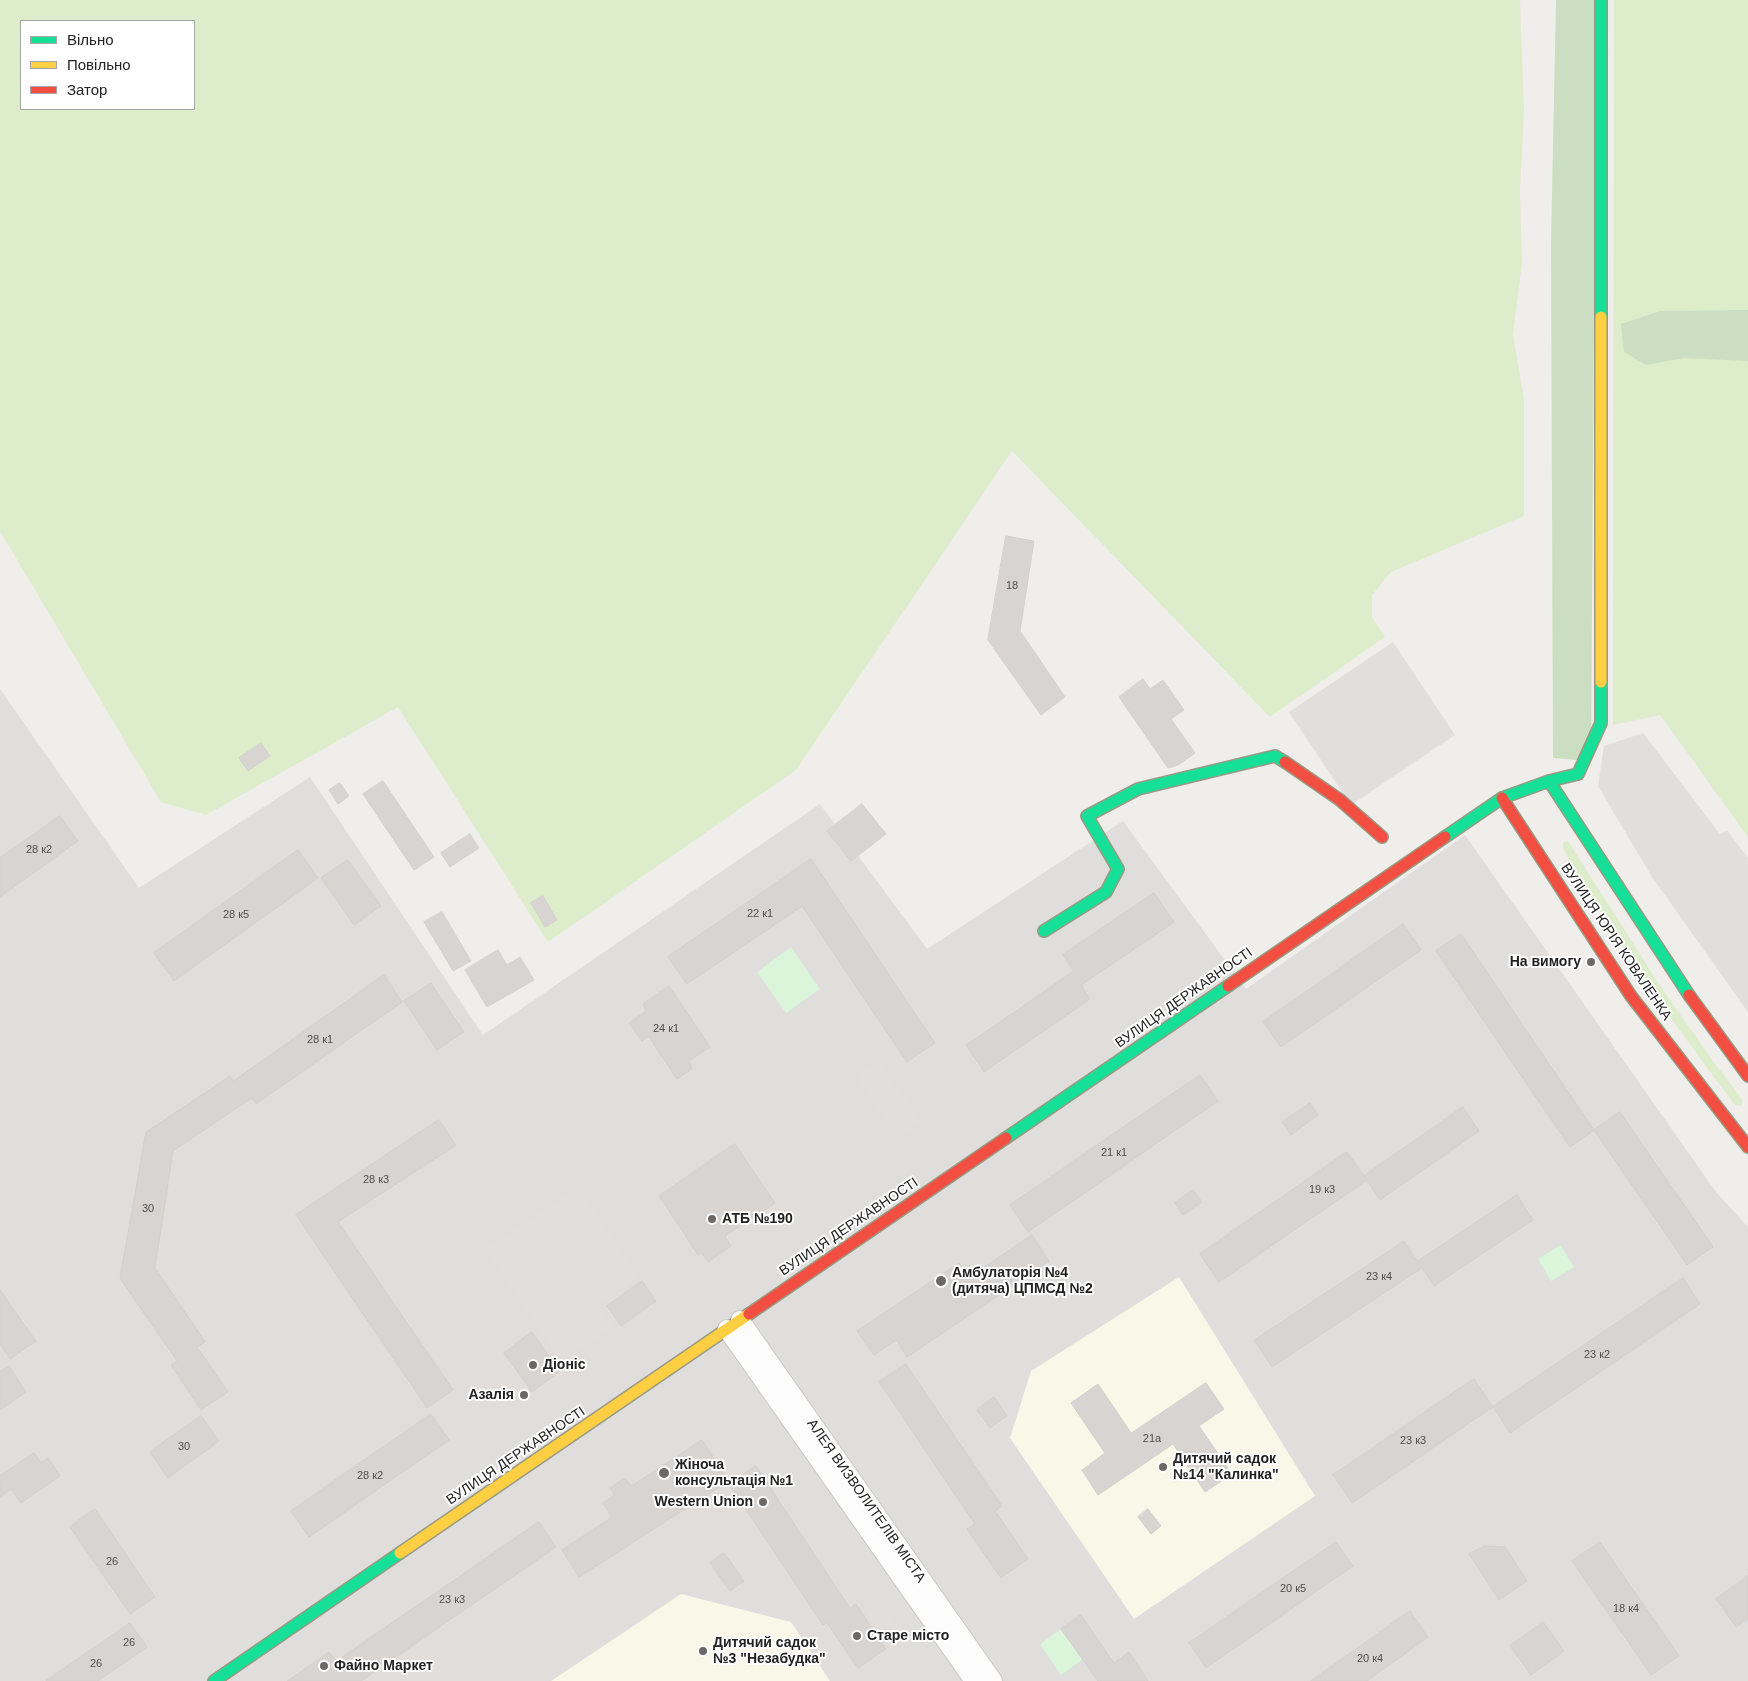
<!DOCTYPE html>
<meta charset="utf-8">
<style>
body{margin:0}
#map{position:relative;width:1748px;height:1681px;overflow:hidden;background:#f0eeeb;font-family:Helvetica,sans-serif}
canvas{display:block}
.legend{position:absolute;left:20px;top:20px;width:175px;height:90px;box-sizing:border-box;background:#fff;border:1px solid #a7a7a7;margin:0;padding:6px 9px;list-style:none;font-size:15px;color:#222}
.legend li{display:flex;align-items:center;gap:10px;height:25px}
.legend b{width:25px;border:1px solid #a7a7a7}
</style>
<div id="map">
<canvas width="1748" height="1681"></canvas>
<ul class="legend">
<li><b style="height:6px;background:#16e098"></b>Вільно</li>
<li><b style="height:6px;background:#ffcf43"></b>Повільно</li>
<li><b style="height:6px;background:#f24e42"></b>Затор</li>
</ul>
</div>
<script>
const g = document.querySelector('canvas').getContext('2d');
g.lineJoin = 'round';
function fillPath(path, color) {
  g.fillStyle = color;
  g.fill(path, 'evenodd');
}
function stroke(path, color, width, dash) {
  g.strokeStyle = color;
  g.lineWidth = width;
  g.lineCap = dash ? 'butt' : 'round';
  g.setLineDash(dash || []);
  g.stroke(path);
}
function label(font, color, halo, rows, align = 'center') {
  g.font = font + ' Helvetica,sans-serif';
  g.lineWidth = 4;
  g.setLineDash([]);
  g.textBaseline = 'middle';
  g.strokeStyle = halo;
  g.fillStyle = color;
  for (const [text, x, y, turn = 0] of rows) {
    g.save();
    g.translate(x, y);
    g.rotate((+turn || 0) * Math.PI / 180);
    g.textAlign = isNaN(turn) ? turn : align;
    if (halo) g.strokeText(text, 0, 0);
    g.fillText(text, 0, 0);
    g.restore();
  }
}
fillPath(new Path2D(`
 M 0,689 L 139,888 L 310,777 L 483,1035 L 820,804 L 927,949 L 1123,821 L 1246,989 L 1465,835 L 1716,1192 L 1748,1227 L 1748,1681 L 0,1681 Z`), '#dfdedc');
fillPath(new Path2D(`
 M 1179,1277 L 1315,1496 L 1134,1619 L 1010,1438 L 1031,1371 Z
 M 681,1594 L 791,1622 L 830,1681 L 551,1681 Z`), '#f8f7e8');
fillPath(new Path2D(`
 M 0,0 L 1520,0 L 1524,111 L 1520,191 L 1522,263 L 1513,335 L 1524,398 L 1524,516 L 1391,572 L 1372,595 L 1372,617 L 1385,637 L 1270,717 L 1012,451 L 796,770 L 548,942 L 398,707 L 206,815 L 161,802 L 0,531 ZM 21,21 L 194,21 L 194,109 L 21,109 Z
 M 1614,0 L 1748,0 L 1748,837 L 1660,715 L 1613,725 Z
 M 1568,841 L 1661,987 L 1710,1057 L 1742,1099 L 1742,1106 L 1735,1105 C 1673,1024 1614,938 1563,849 L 1563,843 Z`), '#ddeccb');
fillPath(new Path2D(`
 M 1556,0 L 1596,0 L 1591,761 L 1553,758 L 1551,243 Z
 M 1748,310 L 1748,361 L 1684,358 L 1646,365 L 1624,352 L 1621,324 L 1660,311 Z`), '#cbdec1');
fillPath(new Path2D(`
 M 791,947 L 820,989 L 786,1013 L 757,972 Z
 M 1560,1245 L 1574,1267 L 1551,1281 L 1538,1259 Z
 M 1061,1629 L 1082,1660 L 1061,1675 L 1040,1644 Z`), '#daf5da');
fillPath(new Path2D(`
 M 1393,642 L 1455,735 L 1351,805 L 1289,712 Z
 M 1643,733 L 1720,834 L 1727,830 L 1748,858 L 1748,1012 L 1652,877 L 1598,786 L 1604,746 Z
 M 877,1060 L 922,1121 L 904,1134 L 891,1117 L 886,1120 L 855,1076 Z
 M 578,1187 L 639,1278 L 598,1304 L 614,1328 L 568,1358 L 562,1349 L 555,1354 L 485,1249 Z
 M 882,1603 L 908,1640 L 891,1652 L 866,1615 Z`), '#e0dfde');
const building = new Path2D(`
 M 1006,536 L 1034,541 L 1020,631 L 1065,697 L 1041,715 L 988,640 Z
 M 1143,679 L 1150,689 L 1163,680 L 1184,710 L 1171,719 L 1195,753 L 1178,765 L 1168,768 L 1119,697 Z
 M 261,743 L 270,756 L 248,771 L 239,758 Z
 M 383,781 L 434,857 L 414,870 L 363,794 Z
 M 340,783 L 349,796 L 338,804 L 329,790 Z
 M 862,804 L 886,834 L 851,861 L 827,831 Z
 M 60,816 L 78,841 L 0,897 L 0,858 Z
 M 470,834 L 479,848 L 450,867 L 441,853 Z
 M 298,850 L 318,878 L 174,981 L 154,953 Z
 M 811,859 L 935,1043 L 907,1062 L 802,906 L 687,984 L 668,957 Z
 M 348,860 L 381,906 L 354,925 L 321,878 Z
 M 1154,893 L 1174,922 L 1081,985 L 1090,999 L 984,1072 L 966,1045 L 1074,971 L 1063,955 Z
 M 543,896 L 557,920 L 545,927 L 531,903 Z
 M 442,912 L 471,961 L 453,971 L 424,922 Z
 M 1403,924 L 1421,950 L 1281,1047 L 1263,1022 Z
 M 1461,934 L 1594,1130 L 1570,1147 L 1436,951 Z
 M 498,950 L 507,965 L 520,957 L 534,980 L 487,1007 L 465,970 Z
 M 384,975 L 402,1002 L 256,1104 L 252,1098 L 173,1151 L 155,1268 L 205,1342 L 197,1347 L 228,1392 L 201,1410 L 171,1365 L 177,1361 L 120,1278 L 146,1132 L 230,1076 L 233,1081 Z
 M 431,983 L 464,1032 L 437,1050 L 404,1001 Z
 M 669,986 L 710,1047 L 689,1061 L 692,1069 L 677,1079 L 648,1036 L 642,1041 L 629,1023 L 646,1011 L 643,1004 Z
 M 1200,1075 L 1218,1101 L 1028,1232 L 1010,1205 Z
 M 1310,1103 L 1318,1115 L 1291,1135 L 1282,1122 Z
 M 1463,1107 L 1479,1131 L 1380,1200 L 1364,1176 Z
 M 1620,1112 L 1713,1247 L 1687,1265 L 1594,1130 Z
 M 439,1120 L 456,1145 L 338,1222 L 453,1390 L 427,1408 L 296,1215 Z
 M 735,1144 L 775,1203 L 725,1236 L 731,1246 L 708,1262 L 702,1253 L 698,1255 L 659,1196 Z
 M 1347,1152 L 1367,1180 L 1219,1282 L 1200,1254 Z
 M 1193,1190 L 1202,1202 L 1183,1215 L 1175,1203 Z
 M 1517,1195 L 1533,1220 L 1434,1286 L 1422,1268 L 1272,1367 L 1254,1340 L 1404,1241 L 1417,1261 Z
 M 1032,1235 L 1049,1261 L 907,1357 L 896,1340 L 874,1355 L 857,1331 L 959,1263 L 969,1277 Z
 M 1683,1278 L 1700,1304 L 1510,1433 L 1493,1407 Z
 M 642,1281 L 656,1301 L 621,1326 L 607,1306 Z
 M 0,1290 L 36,1341 L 10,1359 L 0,1344 Z
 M 532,1332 L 560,1371 L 532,1392 L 504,1353 Z
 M 906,1364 L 1002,1506 L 995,1511 L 1028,1559 L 1001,1578 L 967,1529 L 975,1524 L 879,1382 Z
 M 9,1366 L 26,1392 L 0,1410 L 0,1372 Z
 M 1474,1379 L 1493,1407 L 1352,1503 L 1333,1475 Z
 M 1206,1383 L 1224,1409 L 1199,1426 L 1232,1474 L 1205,1492 L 1173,1444 L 1098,1495 L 1082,1470 L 1105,1453 L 1071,1403 L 1098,1384 L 1131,1433 Z
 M 994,1397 L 1007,1416 L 990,1428 L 977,1410 Z
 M 431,1414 L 449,1440 L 309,1537 L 291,1511 Z
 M 201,1416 L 219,1441 L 168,1478 L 150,1452 Z
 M 702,1440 L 729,1481 L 579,1577 L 562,1550 L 612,1517 L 603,1503 L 615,1495 L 610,1488 L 625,1478 L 631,1486 Z
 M 34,1453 L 41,1463 L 48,1458 L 60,1476 L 21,1503 L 11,1489 L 0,1497 L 0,1476 Z
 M 756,1466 L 850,1608 L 856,1604 L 886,1649 L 858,1668 L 827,1623 L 823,1625 L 729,1484 Z
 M 95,1509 L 155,1597 L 130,1614 L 70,1527 Z
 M 1148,1509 L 1161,1526 L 1151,1534 L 1138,1517 Z
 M 539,1522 L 556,1547 L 361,1681 L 287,1681 L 329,1652 L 336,1661 Z
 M 1336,1542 L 1353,1566 L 1206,1668 L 1189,1643 Z
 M 1600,1542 L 1679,1656 L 1651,1675 L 1572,1561 Z
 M 1485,1546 L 1505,1547 L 1527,1581 L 1499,1600 L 1469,1554 Z
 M 724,1553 L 744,1581 L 730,1591 L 710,1563 Z
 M 1748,1576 L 1748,1619 L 1736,1627 L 1716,1599 Z
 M 1410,1611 L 1428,1637 L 1367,1681 L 1311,1681 Z
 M 1081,1615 L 1114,1663 L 1129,1652 L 1148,1681 L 1098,1681 L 1061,1629 Z
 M 1543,1622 L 1564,1651 L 1531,1675 L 1510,1646 Z
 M 130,1623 L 147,1647 L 98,1681 L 46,1681 Z`);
fillPath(building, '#d7d4d2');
stroke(building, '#d3d0cc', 1);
const street = new Path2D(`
 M 740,1320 L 993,1681
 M 727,1329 L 974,1681`);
const fast = new Path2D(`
 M 1601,0 L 1601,317
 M 1549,781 L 1689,995
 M 1445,837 L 1502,798 L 1549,781 L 1578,774 L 1601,723 L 1601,682
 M 1044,931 L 1106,892 L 1118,869 L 1087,816 L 1138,789 L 1275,756 L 1285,762
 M 1006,1138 L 1228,986
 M 214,1681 L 400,1553`);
const slow = new Path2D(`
 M 1601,317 L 1601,682
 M 400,1553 L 749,1314`);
const jam = new Path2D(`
 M 1285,762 L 1340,800 L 1382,837
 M 1502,798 L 1631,996 L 1748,1147
 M 1228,986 L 1445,837
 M 1689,995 L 1748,1076
 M 749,1314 L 1006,1138`);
stroke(street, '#c9c8c7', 20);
stroke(fast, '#999a82', 14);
stroke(slow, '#999a82', 14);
stroke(jam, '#999a82', 14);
stroke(street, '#fdfcfc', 18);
stroke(fast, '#16e098', 11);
stroke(slow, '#ffcf43', 11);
stroke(jam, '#f24e42', 11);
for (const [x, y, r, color] of [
 [1591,962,5,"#6a6968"],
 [712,1219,5,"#6a6968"],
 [941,1281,6,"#6a6968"],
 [533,1365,5,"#6a6968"],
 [524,1395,5,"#6a6968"],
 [1163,1467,5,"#6a6968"],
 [664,1473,6,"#6a6968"],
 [763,1502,5,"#6a6968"],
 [857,1636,5,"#6a6968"],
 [703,1651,5,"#6a6968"],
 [324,1666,5,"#6a6968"]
]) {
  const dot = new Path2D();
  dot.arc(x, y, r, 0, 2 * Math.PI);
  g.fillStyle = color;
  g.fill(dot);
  stroke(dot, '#fff', 2);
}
label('11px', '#4f4e4e', null, [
 ["18",1012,586],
 ["28 к2",39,850],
 ["22 к1",760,914],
 ["28 к5",236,915],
 ["24 к1",666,1029],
 ["28 к1",320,1040],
 ["21 к1",1114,1153],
 ["28 к3",376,1180],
 ["19 к3",1322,1190],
 ["30",148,1209],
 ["23 к4",1379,1277],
 ["23 к2",1597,1355],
 ["21а",1152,1439],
 ["23 к3",1413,1441],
 ["30",184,1447],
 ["28 к2",370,1476],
 ["26",112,1562],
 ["20 к5",1293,1589],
 ["23 к3",452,1600],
 ["18 к4",1626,1609],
 ["26",129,1643],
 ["20 к4",1370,1659],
 ["26",96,1664]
]);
label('14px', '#222', '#fff', [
 ["ВУЛИЦЯ ЮРІЯ КОВАЛЕНКА",1616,942,56],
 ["ВУЛИЦЯ ДЕРЖАВНОСТІ",1184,998,-35],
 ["ВУЛИЦЯ ДЕРЖАВНОСТІ",849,1227,-34],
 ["ВУЛИЦЯ ДЕРЖАВНОСТІ",516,1456,-34],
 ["АЛЕЯ ВИЗВОЛИТЕЛІВ МІСТА",866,1501,55]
]);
label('bold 14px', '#222', '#fff', [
 ["На вимогу",1581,962,"right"],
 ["АТБ №190",722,1219],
 ["Амбулаторія №4",952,1273],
 ["(дитяча) ЦПМСД №2",952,1289],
 ["Діоніс",543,1365],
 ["Азалія",514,1395,"right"],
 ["Дитячий садок",1173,1459],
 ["№14 \"Калинка\"",1173,1475],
 ["Жіноча",675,1465],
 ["консультація №1",675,1481],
 ["Western Union",753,1502,"right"],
 ["Старе місто",867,1636],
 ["Дитячий садок",713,1643],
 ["№3 \"Незабудка\"",713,1659],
 ["Файно Маркет",334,1666]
], 'left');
</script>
